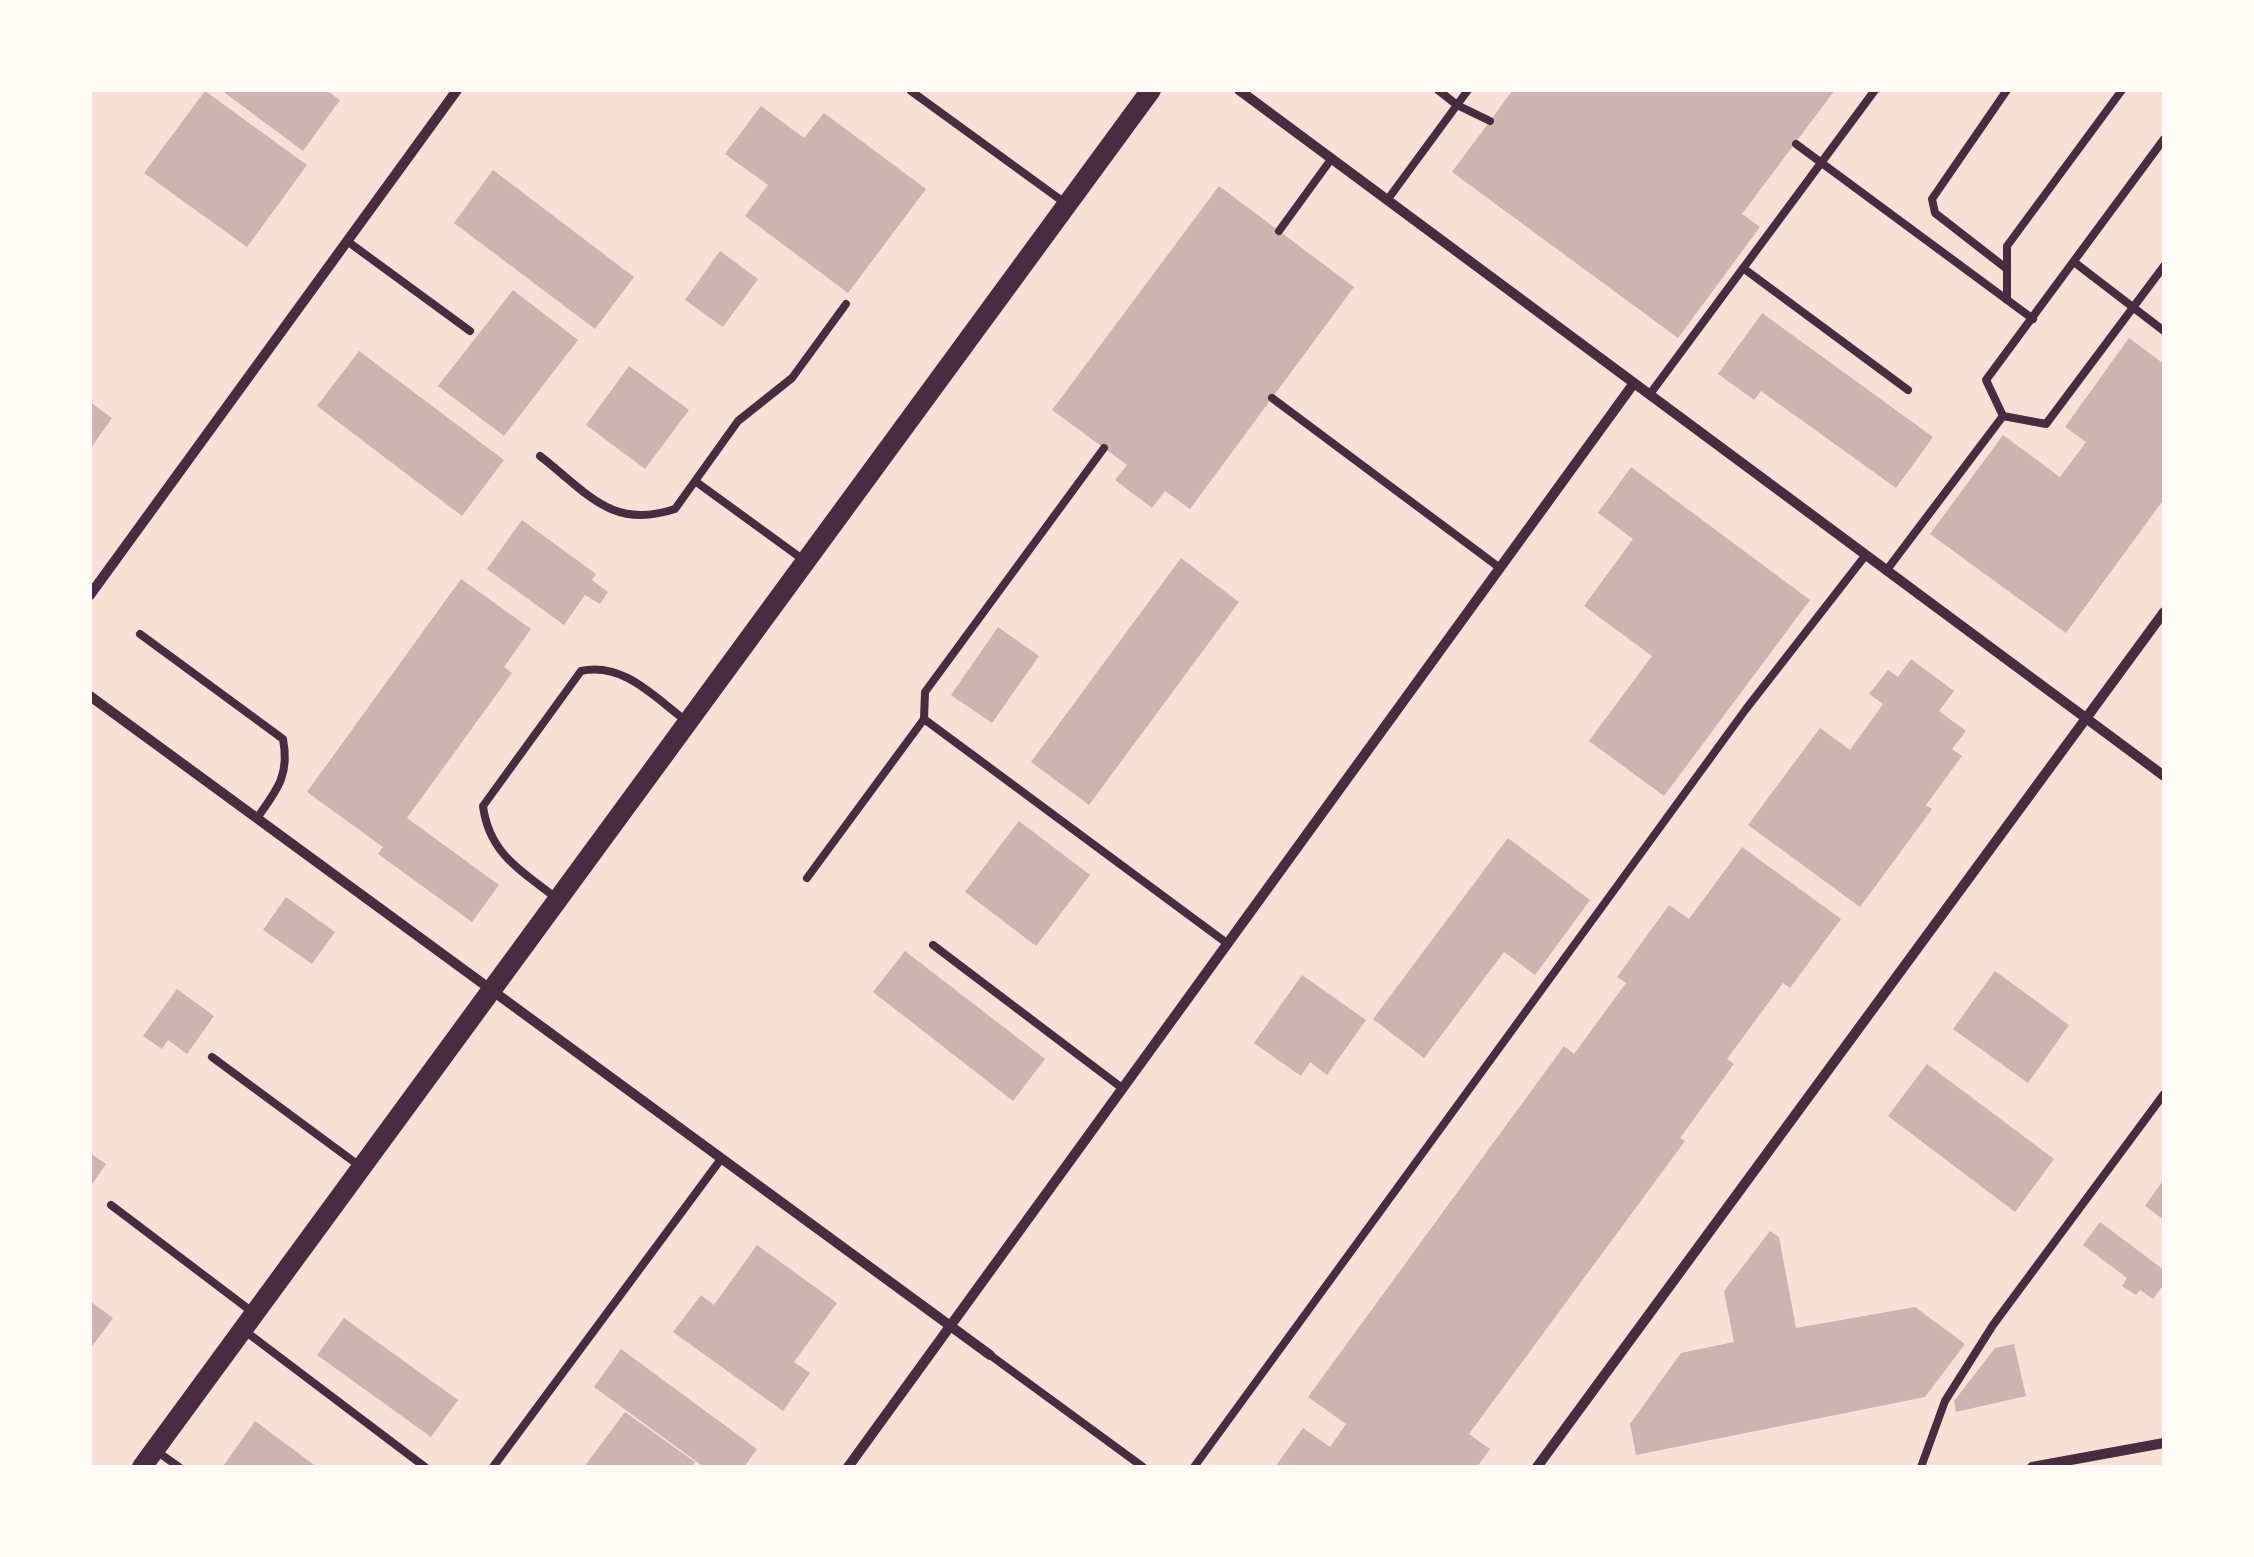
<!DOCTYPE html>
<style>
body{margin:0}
#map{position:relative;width:2254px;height:1557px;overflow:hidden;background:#f7e1d7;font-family:Ubuntu,sans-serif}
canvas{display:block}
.frame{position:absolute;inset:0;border:92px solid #fffaf5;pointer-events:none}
</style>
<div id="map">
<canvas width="2254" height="1557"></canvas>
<div class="frame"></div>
</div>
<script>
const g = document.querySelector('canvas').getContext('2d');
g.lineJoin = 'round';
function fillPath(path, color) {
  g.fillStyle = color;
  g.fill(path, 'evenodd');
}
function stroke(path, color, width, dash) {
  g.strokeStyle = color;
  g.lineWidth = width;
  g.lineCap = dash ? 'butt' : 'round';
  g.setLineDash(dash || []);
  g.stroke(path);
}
fillPath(new Path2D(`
 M 221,90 L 326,90 L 340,100 L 303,151 Z
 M 1513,90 L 1835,90 L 1742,214 L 1760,227 L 1678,338 L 1452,172 Z
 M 205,91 L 307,165 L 247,247 L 144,173 Z
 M 761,106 L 804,138 L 824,113 L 926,189 L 848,293 L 745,216 L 768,185 L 725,154 Z
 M 493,170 L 634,277 L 595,329 L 454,223 Z
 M 1219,186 L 1354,287 L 1190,509 L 1165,491 L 1152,508 L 1115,480 L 1127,465 L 1052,410 Z
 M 720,251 L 758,279 L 723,327 L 685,300 Z
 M 513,290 L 578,340 L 504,436 L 438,386 Z
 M 1762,313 L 1933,437 L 1896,488 L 1761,391 L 1754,400 L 1718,374 Z
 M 2129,338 L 2164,364 L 2164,499 L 2066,633 L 1930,534 L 2003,435 L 2060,477 L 2086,442 L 2065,427 Z
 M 359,351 L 504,460 L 462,516 L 317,406 Z
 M 629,366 L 689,410 L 645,469 L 586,425 Z
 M 90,402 L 112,418 L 90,449 Z
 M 1631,467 L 1810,600 L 1664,796 L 1589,741 L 1652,656 L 1584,606 L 1633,539 L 1598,513 Z
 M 522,520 L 596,574 L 592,580 L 608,592 L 600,604 L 585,595 L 564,625 L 487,569 Z
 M 1181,558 L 1239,602 L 1089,805 L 1031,762 Z
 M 461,579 L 531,629 L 504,667 L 512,673 L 407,818 L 499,885 L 472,922 L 378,854 L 383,847 L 307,792 Z
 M 998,627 L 1039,656 L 992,723 L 951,695 Z
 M 1911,659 L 1954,691 L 1939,711 L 1966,731 L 1952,749 L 1962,756 L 1926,805 L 1932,809 L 1860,907 L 1748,825 L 1820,728 L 1850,750 L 1883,704 L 1869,694 L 1888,670 L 1898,677 Z
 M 1019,821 L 1090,875 L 1036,946 L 965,892 Z
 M 1508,838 L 1590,900 L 1535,975 L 1504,952 L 1424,1058 L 1373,1019 Z
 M 1742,847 L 1841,919 L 1790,988 L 1783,983 L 1727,1059 L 1734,1064 L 1680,1138 L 1685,1141 L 1469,1434 L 1490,1449 L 1477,1467 L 1275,1467 L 1303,1428 L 1330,1447 L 1346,1424 L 1308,1397 L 1564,1046 L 1574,1054 L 1626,983 L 1617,977 L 1669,905 L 1689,919 Z
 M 286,897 L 335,932 L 312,964 L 263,930 Z
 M 905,951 L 1045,1059 L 1013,1101 L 873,992 Z
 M 1995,971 L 2069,1025 L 2028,1083 L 1953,1029 Z
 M 1302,975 L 1366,1020 L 1327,1075 L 1310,1062 L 1301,1076 L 1254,1043 Z
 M 177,989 L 214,1016 L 187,1054 L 168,1040 L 162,1049 L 143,1036 Z
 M 1927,1064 L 2054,1159 L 2015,1212 L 1888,1116 Z
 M 90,1153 L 106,1164 L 90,1187 Z
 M 2164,1179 L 2164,1220 L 2145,1206 Z
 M 2100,1222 L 2164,1270 L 2164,1284 L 2153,1299 L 2140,1290 L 2136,1295 L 2122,1286 L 2127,1278 L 2083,1245 Z
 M 1770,1231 L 1779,1237 L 1796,1328 L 1915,1307 L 1965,1344 L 1925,1397 L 1636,1455 L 1630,1424 L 1681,1353 L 1734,1342 L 1724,1291 Z
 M 757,1245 L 837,1303 L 794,1362 L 810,1373 L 783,1411 L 673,1332 L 701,1295 L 714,1305 Z
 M 90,1301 L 113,1318 L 90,1349 Z
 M 344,1318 L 458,1400 L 431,1437 L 317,1355 Z
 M 2014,1344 L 2026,1396 L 1956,1412 L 1954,1401 L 1995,1348 Z
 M 621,1349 L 757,1449 L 744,1467 L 704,1467 L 594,1387 Z
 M 625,1412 L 695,1462 L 691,1467 L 584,1467 Z
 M 255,1421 L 317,1467 L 227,1467 L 224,1465 Z`), '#ccb4b1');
stroke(new Path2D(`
 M 1468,90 L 1457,105 L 1490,121
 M 911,91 L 1065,203
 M 1796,144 L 2033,319
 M 1388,199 L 1457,105 L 1438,90
 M 1279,231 L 1332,158
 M 347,241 L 470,331
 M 2074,262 L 2164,331
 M 1743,268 L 1908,390
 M 2007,269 L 1935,213 L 1932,199 L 2007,90
 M 2007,300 L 2007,246 L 2122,90
 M 1650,394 L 1875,90
 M 1272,398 L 1500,568
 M 2003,416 L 2046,424 L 2164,266
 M 1104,448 L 925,692 L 924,719 L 1228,944
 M 540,456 C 588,493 611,530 675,509 L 738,421 L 792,378 L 846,304
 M 695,481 L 805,561
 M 1886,571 L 2003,416 L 1986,380 L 2164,139
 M 140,634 L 283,739 C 290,775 277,790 257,818
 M 807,878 L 924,719
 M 555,897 C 520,870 489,853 483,806 L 581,671 C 623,662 653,696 685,720
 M 933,945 L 1122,1088
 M 212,1057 L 361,1167
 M 111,1205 L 255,1314
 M 245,1331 L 425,1467
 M 990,1355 L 1143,1467
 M 155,1450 L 179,1467
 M 493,1467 L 721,1159
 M 1194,1467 L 1746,709 L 1865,556
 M 1921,1467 L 1945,1401 L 1993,1325 L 2164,1094`), '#4a2c40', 8);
stroke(new Path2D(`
 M 1239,90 L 2164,776
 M 90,595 L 457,90
 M 90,696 L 990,1355
 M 848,1467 L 1634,383
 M 1537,1467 L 2164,612
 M 2032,1467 L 2164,1443`), '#4a2c40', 10);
stroke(new Path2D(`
 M 142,1467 L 1151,90`), '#4a2c40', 20);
</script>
